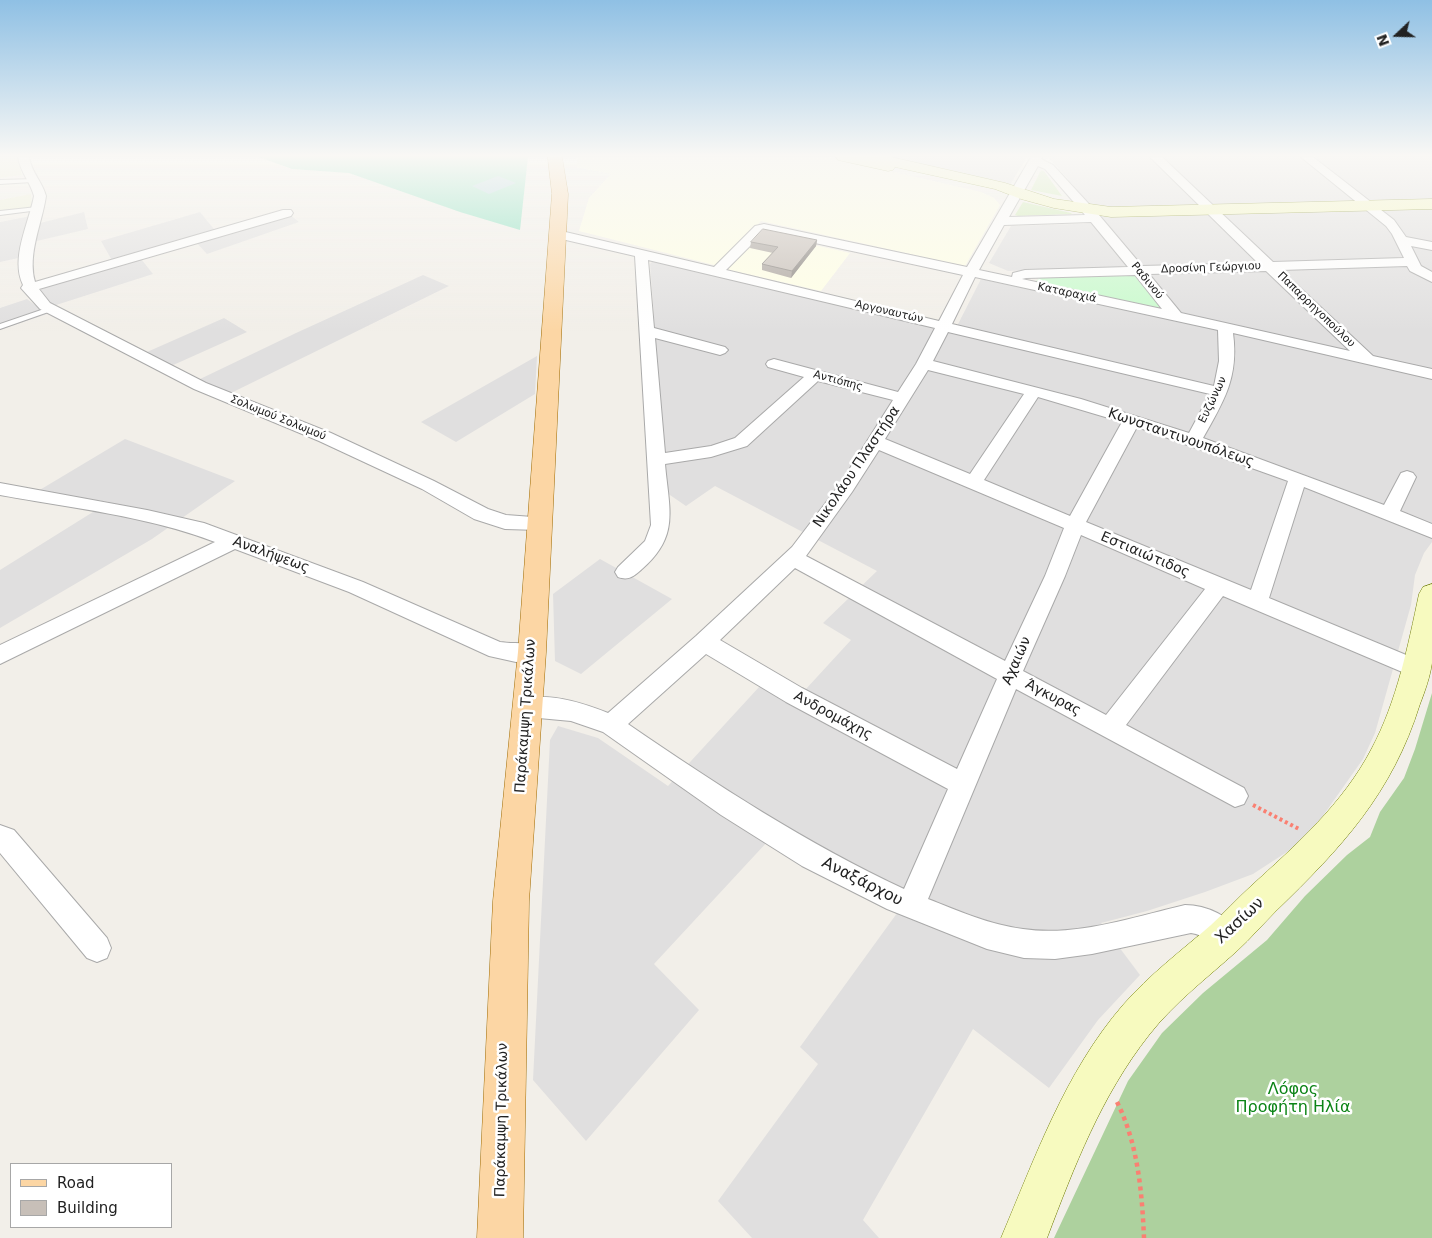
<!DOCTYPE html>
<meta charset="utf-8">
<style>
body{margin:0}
#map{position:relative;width:1432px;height:1238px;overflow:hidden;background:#f2efe9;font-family:"DejaVu Sans",sans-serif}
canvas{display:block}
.legend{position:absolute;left:10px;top:1163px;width:162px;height:65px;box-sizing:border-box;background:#fff;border:1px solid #a7a7a7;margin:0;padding:6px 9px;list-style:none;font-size:15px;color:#222}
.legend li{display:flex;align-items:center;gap:10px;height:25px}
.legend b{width:25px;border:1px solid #a7a7a7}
.north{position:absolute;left:1372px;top:10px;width:50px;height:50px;-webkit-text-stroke:4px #fff;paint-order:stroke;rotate:249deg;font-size:14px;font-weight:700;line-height:20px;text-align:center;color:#222}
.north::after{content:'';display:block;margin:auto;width:18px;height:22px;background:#222;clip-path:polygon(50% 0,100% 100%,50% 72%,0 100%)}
</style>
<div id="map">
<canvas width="1432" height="1238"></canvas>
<ul class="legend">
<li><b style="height:6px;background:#fcd6a4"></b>Road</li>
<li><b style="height:14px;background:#c7bfb8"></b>Building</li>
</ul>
<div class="north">N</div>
</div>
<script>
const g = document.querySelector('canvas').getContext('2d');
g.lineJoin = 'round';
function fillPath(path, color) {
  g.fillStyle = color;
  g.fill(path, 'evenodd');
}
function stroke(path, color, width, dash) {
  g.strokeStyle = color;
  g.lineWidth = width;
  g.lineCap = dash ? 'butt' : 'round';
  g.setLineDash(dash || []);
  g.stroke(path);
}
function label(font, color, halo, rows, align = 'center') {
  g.font = font + ' "DejaVu Sans",sans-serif';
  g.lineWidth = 5;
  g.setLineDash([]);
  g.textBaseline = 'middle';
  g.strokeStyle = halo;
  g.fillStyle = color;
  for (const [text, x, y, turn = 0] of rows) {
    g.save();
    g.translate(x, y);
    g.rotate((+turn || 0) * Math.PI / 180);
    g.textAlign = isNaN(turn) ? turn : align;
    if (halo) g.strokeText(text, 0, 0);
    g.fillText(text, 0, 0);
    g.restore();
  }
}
fillPath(new Path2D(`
 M 886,157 L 1027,157 L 1010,185 Z
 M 1051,157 L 1432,157 L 1432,542 L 1424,553 L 1415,575 L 1411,605 L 1375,733 L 1363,759 L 1315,827 L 1296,846 L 1253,874 L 1205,892 L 1147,911 L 1101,923 L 1140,975 L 1098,1020 L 1049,1088 L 973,1029 L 863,1220 L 879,1238 L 752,1238 L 718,1201 L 818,1064 L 800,1047 L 908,898 L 781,827 L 654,964 L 699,1010 L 586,1141 L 533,1080 L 550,740 L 558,726 L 598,738 L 668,786 L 760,686 L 794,702 L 851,640 L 823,623 L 877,571 L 715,486 L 686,506 L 667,493 L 650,264 L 654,260 L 954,332 L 981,279 L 1190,324 L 1142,266 L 1008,271 L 989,263 L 1011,226 L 1106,223 L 1050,159 Z
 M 84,212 L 88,229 L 24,244 L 23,257 L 0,262 L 0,222 L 31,216 L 28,226 Z
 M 200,212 L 218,234 L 289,214 L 299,222 L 207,254 L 192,238 L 138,255 L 153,274 L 53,306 L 33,289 L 114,264 L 101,241 Z
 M 423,275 L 449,286 L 231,393 L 198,380 L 296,333 Z
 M 27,299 L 47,314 L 0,330 L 0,308 Z
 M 224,318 L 247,332 L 171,366 L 147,352 Z
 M 537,356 L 535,394 L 456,442 L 421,422 Z
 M 125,439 L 235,481 L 152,539 L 0,628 L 0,570 L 109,502 L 38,491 Z
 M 600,559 L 672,599 L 581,674 L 555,661 L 553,594 Z`), '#e0dfdf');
fillPath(new Path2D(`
 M 577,157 L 828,157 L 981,192 L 994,198 L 1000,205 L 965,266 L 761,221 L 718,266 L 579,231 L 589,198 L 611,174 L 577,167 Z
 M 761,233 L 850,253 L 821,291 L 726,269 Z`), '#ffffe5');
fillPath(new Path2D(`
 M 0,157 L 18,157 L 22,175 L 0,178 Z
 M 31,194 L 32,208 L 0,212 L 0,200 Z`), '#eef0d5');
fillPath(new Path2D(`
 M 1041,170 L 1044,171 L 1062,196 L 1031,190 Z
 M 1023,202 L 1071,213 L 1072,214 L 1018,216 L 1015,215 Z`), '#cdebb0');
fillPath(new Path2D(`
 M 1432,693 L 1432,1238 L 1054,1238 L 1128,1081 L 1162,1033 L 1203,993 L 1267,940 L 1305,896 L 1347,855 L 1370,837 L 1380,812 L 1404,778 L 1415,749 Z`), '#add19e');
fillPath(new Path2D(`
 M 1134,275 L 1161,308 L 1038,283 L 1036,281 L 1040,278 Z`), '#c8facc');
fillPath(new Path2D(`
 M 259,157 L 528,157 L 520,230 L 460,212 L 349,173 L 292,169 Z`), '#88e0be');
fillPath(new Path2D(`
 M 498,176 L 516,183 L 489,194 L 472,186 Z`), '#aad3df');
const lane = new Path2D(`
 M 34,179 L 35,180 L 32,182 L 0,184 L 0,180 Z
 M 37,207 L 40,209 L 39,210 L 0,215 L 0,211 Z
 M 47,308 L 54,310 L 0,329 L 0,324 Z`);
const street = new Path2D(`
 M 18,157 L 29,157 C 32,174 42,181 46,196 C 42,224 27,254 35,282 L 283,210 L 291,210 L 293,213 L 291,216 L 39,289 L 50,303 L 206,383 L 331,433 L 434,481 L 488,509 L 506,515 L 546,518 L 549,523 L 546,528 L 539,530 L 505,529 L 474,519 L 422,489 L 319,441 L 194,389 L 40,309 L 21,288 L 23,285 C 10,258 29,223 34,196 C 30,181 21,174 18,157 Z
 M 1031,157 L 1042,157 L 1041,159 L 1053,165 L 1099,215 L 1142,266 L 1258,263 L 1150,157 L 1162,157 L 1273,262 L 1404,258 L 1392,234 L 1386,226 L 1301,157 L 1313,157 L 1394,220 L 1406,237 L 1432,242 L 1432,250 L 1411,246 L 1421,266 L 1432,272 L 1432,282 L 1410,271 L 1407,266 L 1281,270 L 1373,356 L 1432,369 L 1432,379 L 1233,333 C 1239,377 1224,401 1203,438 L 1384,505 L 1401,473 L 1407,471 L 1413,473 L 1416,477 L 1400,511 L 1432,524 L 1432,538 L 1304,487 L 1269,598 L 1423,662 L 1426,668 L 1423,674 L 1415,677 L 1407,674 L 1223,596 L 1126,725 L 1244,788 L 1248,796 L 1244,804 L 1235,807 L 1016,689 L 928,899 C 959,911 990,925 1023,929 C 1076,937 1133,917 1185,905 C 1206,905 1232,916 1240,936 L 1236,946 L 1226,950 C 1214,945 1205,935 1191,933 L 1092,954 L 1055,959 L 1024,958 L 987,949 L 887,909 L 802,866 L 721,815 L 603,732 L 571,721 L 528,717 L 520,714 L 516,707 L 520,700 C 547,691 583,703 608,713 L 696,636 L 792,547 L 840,484 L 893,400 L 818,381 L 747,446 L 711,457 L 665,464 C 669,510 680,536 642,569 C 634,576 629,581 618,577 L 615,572 L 618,567 L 645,541 L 651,525 L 635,256 L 553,237 L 551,234 L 553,231 L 557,230 L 714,267 L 755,226 L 764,224 L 967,267 ZM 1038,166 L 1045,169 L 1085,215 L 1009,217 ZM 1091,222 L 1128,267 L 1025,270 L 1013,273 L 1012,277 L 979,270 L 1004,225 ZM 764,232 L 963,275 L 939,321 L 726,270 ZM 648,260 L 935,328 L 916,364 L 898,392 L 774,359 L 768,361 L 766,364 L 768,367 L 804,377 L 735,438 L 711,446 L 665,453 L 655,338 L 720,355 L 725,353 L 728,350 L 725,347 L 654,328 ZM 1266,271 L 1350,351 L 1181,313 L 1149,274 ZM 1135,275 L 1162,309 L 1022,279 L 1026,278 ZM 975,277 L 1218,330 L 1219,361 L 1214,386 L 952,324 ZM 948,332 L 1210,394 L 1189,433 L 1081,399 L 933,361 ZM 928,370 L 1024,394 L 970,474 L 885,439 ZM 1038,397 L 1122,422 L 1070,516 L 984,480 ZM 1137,427 L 1288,481 L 1251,590 L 1086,522 ZM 879,450 L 1064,528 L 1045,576 L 1005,661 L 806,556 L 852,492 ZM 1081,535 L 1205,589 L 1106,715 L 1023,671 L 1065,576 ZM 795,568 L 997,679 L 957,769 L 802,688 L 720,640 ZM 706,654 L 786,702 L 948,789 L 904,889 C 806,843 717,785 628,724 Z
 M 0,483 L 147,510 L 204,523 L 363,582 L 500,642 C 513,644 527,642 540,646 L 543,652 L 540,658 L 516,662 L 489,656 L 349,592 L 235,549 L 0,664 L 0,645 L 215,542 C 147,516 72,508 0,495 Z
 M 0,825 L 14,830 L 107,938 L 111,948 L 107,958 L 97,962 L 87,958 L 0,853 Z`);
const secondary = new Path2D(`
 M 836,157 L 891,157 L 1005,183 L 1054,199 L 1111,207 L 1432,199 L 1432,209 L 1111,217 L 1054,208 L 1021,199 L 995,189 L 895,167 L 893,170 L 888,171 L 838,160 Z
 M 1432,584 C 1432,610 1432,637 1432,663 C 1430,677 1425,691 1420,704 C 1392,794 1341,848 1276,911 C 1263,924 1251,938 1237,951 C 1207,978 1174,1003 1149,1035 C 1101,1096 1074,1167 1047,1238 L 1001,1238 C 1035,1158 1065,1072 1123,1005 C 1149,975 1181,951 1211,925 C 1224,913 1237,899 1250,887 C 1296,845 1343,804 1372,748 C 1397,701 1408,646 1419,594 L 1423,587 Z`);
const primary = new Path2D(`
 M 548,157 L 562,157 L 568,194 L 546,652 L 529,901 L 523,1238 L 477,1238 L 493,901 L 518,652 L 552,194 Z`);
stroke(lane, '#a9a9a9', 2);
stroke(street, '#a9a9a9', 2);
stroke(secondary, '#707d05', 1);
stroke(primary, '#a06b00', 1);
stroke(new Path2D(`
 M 1253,805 L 1299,829`), '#fa8072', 4, [3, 3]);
stroke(new Path2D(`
 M 1117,1102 C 1138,1144 1142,1192 1144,1238`), '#fa8072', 4.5, [4, 4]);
fillPath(lane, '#fff');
fillPath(street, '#fff');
fillPath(secondary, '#f7fabf');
fillPath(primary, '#fcd6a4');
fillPath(new Path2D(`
 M 817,240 L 816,246 L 791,278 L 762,270 L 762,264 L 773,253 L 750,248 L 751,242 Z`), '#aba49e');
fillPath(new Path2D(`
 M 817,240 L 816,246 L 791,278 L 792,271 Z`), '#8b8681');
const building = new Path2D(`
 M 763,229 L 817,240 L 792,271 L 762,264 L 778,247 L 751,242 Z`);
fillPath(building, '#c7bfb8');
stroke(building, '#8b8681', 1);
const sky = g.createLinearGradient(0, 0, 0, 331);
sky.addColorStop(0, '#8fc0e4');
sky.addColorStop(0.47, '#f9f8f5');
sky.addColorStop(1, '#f9f8f500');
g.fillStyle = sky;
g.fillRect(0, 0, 1432, 331);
label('11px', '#222', '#fff', [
 ["Δροσίνη Γεώργιου",1211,268,-2],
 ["Ραδινού",1147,281,51],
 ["Καταραχιά",1067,293,12],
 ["Παπαρρηγοπούλου",1316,310,44],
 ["Αργοναυτών",889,312,13],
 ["Αντιόπης",838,381,15],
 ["Ευζώνων",1213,400,-64],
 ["Σολωμού Σολωμού",278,418,22]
]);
label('14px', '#222', '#fff', [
 ["Κωνσταντινουπόλεως",1181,438,19],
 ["Νικολάου Πλαστήρα",857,467,-56],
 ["Αναλήψεως",271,555,20],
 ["Εστιαιώτιδος",1145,555,23],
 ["Αχαιών",1017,661,-66],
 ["Άγκυρας",1053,698,28],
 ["Παράκαμψη Τρικάλων",526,716,-86],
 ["Ανδρομάχης",833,716,28],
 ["Παράκαμψη Τρικάλων",502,1120,-89]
]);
label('16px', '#222', '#fff', [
 ["Αναξάρχου",862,882,27],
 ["Χασίων",1240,921,-43]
]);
label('16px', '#0c8416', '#fff', [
 ["Λόφος",1293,1090],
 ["Προφήτη Ηλία",1293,1108]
]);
</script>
